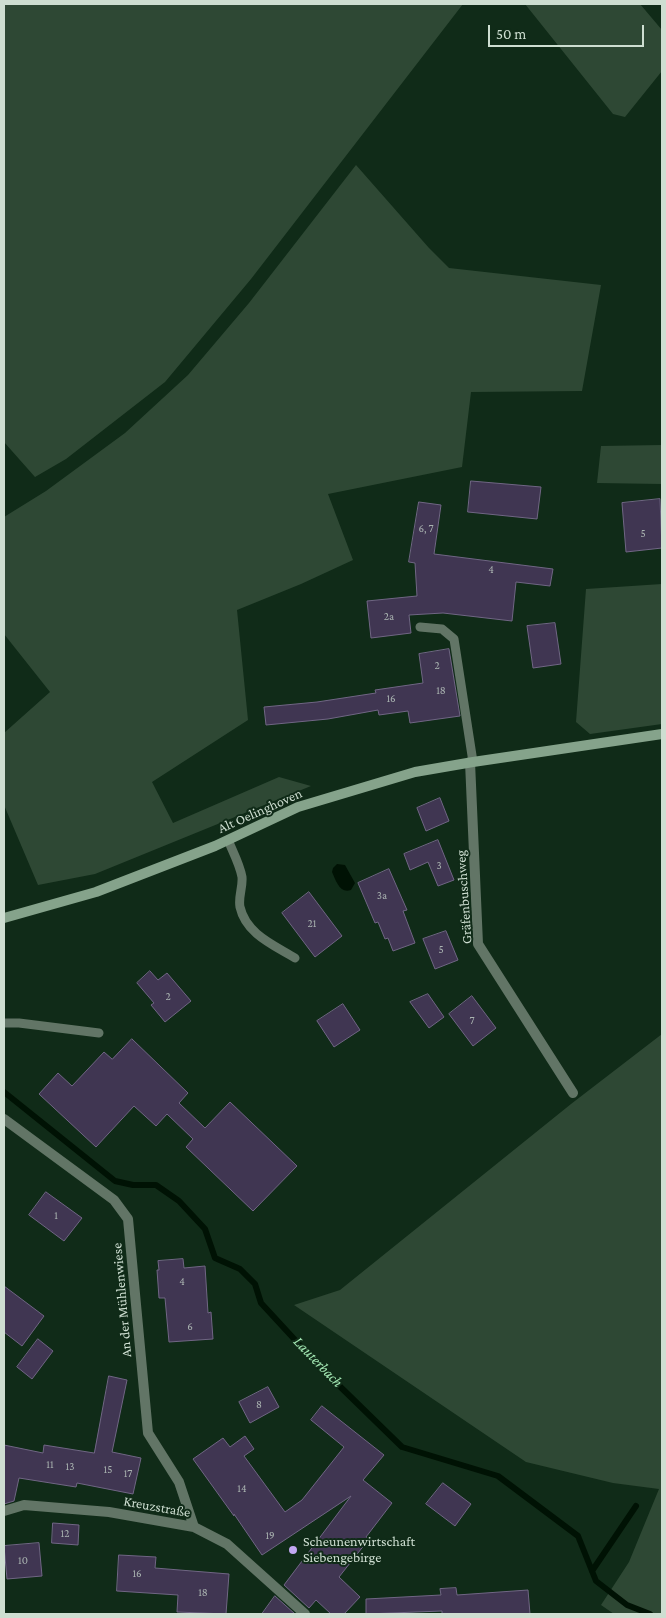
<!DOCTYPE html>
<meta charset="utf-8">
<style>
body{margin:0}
#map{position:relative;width:666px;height:1618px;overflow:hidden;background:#102b18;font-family:"Crimson Pro",serif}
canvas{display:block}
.frame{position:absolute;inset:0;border:5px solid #ceded1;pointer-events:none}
.scale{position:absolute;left:488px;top:25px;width:156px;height:22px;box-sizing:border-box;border:2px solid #ceded1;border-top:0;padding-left:6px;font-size:15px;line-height:18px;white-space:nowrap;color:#ceded1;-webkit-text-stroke:4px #102b18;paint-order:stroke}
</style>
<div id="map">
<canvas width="666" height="1618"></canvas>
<div class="frame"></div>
<div class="scale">50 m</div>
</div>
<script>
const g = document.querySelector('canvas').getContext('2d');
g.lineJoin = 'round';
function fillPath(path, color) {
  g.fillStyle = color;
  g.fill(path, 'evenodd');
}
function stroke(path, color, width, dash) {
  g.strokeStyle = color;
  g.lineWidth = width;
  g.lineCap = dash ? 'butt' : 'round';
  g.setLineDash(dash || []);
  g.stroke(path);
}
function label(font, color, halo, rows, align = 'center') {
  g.font = font + ' "Crimson Pro",serif';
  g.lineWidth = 4;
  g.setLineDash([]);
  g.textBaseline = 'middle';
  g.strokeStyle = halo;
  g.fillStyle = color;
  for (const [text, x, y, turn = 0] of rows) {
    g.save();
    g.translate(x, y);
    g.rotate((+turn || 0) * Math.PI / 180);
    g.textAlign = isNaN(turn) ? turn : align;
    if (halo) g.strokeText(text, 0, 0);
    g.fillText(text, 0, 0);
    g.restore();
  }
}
fillPath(new Path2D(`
 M 4,4 L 463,4 L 251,279 L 165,382 L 66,459 L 35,477 L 4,442 Z
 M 525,4 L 640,4 L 662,30 L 662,71 L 625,117 L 613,114 Z
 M 356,165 L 429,248 L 449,268 L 601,285 L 582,391 L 471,392 L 462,467 L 328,494 L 353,560 L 301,584 L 237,610 L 248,720 L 152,782 L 173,823 L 279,777 L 311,786 L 95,874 L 38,885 L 4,805 L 4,733 L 50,692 L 4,634 L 4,517 L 46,491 L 125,433 L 188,375 L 249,303 Z
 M 662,445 L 662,484 L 597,483 L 601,446 Z
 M 662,584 L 662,724 L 590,734 L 576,722 L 586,589 Z
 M 662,1034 L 662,1614 L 614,1614 L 601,1605 L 629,1562 L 659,1489 L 613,1483 L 526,1462 L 294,1305 L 340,1290 L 571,1104 Z`), '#2e4834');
fillPath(new Path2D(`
 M 337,864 L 345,865 L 355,883 L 351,890 C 340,894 336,881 332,872 L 333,868 Z`), '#001204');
stroke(new Path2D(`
 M 4,1092 L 115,1181 L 133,1185 L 156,1185 L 179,1201 L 205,1229 L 215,1258 L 240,1269 L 255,1284 L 261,1303 L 320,1367 L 402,1447 L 498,1476 L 578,1536 L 596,1581 L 627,1605 L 650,1614
 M 592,1571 L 636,1506`), '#001204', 6);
const building = new Path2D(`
 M 471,481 L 541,487 L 537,519 L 468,512 Z
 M 660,499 L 662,548 L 626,552 L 622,503 Z
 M 419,502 L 441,505 L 434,554 L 553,569 L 550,586 L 516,582 L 512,621 L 443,613 L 409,615 L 411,633 L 371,638 L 367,601 L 417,596 L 415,563 L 409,562 Z
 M 555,623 L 561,664 L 533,668 L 527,626 Z
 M 449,649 L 460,716 L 410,723 L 408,711 L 379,715 L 378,710 L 328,719 L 266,725 L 264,707 L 317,702 L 376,693 L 375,690 L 423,683 L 419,654 Z
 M 440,798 L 449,821 L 426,831 L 417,808 Z
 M 438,840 L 454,880 L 438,886 L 428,862 L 410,870 L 404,854 Z
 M 389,869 L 407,910 L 403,911 L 415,943 L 393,951 L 388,938 L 385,939 L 378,922 L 375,923 L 358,883 Z
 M 309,892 L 342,936 L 315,957 L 282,913 Z
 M 446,931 L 458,960 L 435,969 L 423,939 Z
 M 150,971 L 158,980 L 167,973 L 191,1001 L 165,1022 L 151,1005 L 154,1003 L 137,983 Z
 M 428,994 L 444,1017 L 429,1028 L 410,1002 Z
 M 472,996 L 496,1028 L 473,1046 L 449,1014 Z
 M 343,1004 L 360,1030 L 334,1047 L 317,1021 Z
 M 132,1039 L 188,1093 L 179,1103 L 205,1128 L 230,1102 L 297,1166 L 253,1211 L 186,1147 L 193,1139 L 167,1114 L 156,1126 L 134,1106 L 96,1147 L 39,1094 L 58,1073 L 72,1086 L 104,1052 L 112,1059 Z
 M 46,1192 L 82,1218 L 64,1241 L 29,1215 Z
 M 183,1259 L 184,1268 L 205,1266 L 208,1313 L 211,1312 L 213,1339 L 169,1342 L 165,1298 L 159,1298 L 157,1270 L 159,1270 L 158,1261 Z
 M 4,1286 L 44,1316 L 22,1346 L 4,1332 Z
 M 38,1339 L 53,1351 L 32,1379 L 17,1367 Z
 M 109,1376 L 127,1380 L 112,1452 L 141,1458 L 133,1494 L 77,1483 L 76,1487 L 19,1478 L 14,1501 L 4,1504 L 4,1445 L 43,1453 L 44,1445 L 94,1453 Z
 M 268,1387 L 279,1407 L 250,1423 L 239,1402 Z
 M 322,1406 L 384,1455 L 363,1480 L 392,1503 L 366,1537 L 369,1539 L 339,1577 L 360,1597 L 344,1614 L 331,1614 L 316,1600 L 309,1608 L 284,1585 L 351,1496 L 262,1555 L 234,1514 L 234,1516 L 193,1459 L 223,1438 L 230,1447 L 245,1436 L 254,1449 L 244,1456 L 285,1512 L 302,1500 L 344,1447 L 311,1420 Z
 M 443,1483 L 471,1504 L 455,1526 L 426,1504 Z
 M 53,1523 L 79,1525 L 78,1545 L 52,1543 Z
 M 39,1543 L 42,1576 L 7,1579 L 4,1546 Z
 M 119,1555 L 156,1557 L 155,1568 L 229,1574 L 226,1614 L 177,1612 L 178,1595 L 117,1591 Z
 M 456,1588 L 457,1595 L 528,1590 L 530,1614 L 442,1614 L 442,1611 L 366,1614 L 366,1599 L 441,1595 L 440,1589 Z
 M 275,1596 L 295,1614 L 262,1614 Z`);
fillPath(building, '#403652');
stroke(building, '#706684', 1);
stroke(new Path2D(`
 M 420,627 L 442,629 L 454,639 L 473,762
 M 228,840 C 233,852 240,865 242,877 C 243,887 238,897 240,907 C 246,934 274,945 295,958
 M 4,1023 L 19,1023 L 99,1033`), '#627566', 9);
stroke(new Path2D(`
 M 470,762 L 478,944 L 573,1093
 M 4,1119 L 114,1200 L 128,1219 L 148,1433 L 179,1482 L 194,1527
 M 4,1511 L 24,1505 L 109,1512 L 194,1527 L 227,1544 L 305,1614`), '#627566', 10);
stroke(new Path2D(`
 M 4,918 L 96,892 L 215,846 L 298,807 L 415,772 L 473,762 L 662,734`), '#85a38b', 10);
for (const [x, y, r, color] of [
 [293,1550,5,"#c2a8f2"]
]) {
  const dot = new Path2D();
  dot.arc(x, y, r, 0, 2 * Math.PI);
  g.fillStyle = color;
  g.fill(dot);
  stroke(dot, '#102b18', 2);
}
label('11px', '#aab4b1', null, [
 ["6, 7",426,529],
 ["5",643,534],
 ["4",491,570],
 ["2a",389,617],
 ["2",437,666],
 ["18",441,691],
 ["16",391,699],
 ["3",439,866],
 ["3a",382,896],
 ["21",312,924],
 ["5",441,950],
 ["2",168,997],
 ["7",472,1021],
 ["1",56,1216],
 ["4",182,1282],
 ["6",190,1327],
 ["8",259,1405],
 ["11",50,1465],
 ["13",70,1467],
 ["15",108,1470],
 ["17",128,1474],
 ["14",242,1489],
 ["12",65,1534],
 ["19",270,1536],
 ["10",23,1561],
 ["16",137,1574],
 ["18",203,1593]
]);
label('14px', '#ceded1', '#102b18', [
 ["Alt Oelinghoven",260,811,-24],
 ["Gräfenbuschweg",464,897,-94],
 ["An der Mühlenwiese",122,1300,-95],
 ["Kreuzstraße",157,1507,10]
]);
label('14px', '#ceded1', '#102b18', [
 ["Scheunenwirtschaft",303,1542],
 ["Siebengebirge",303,1558]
], 'left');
label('italic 15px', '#a3e7b3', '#102b18', [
 ["Lauterbach",318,1362,46]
]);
</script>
